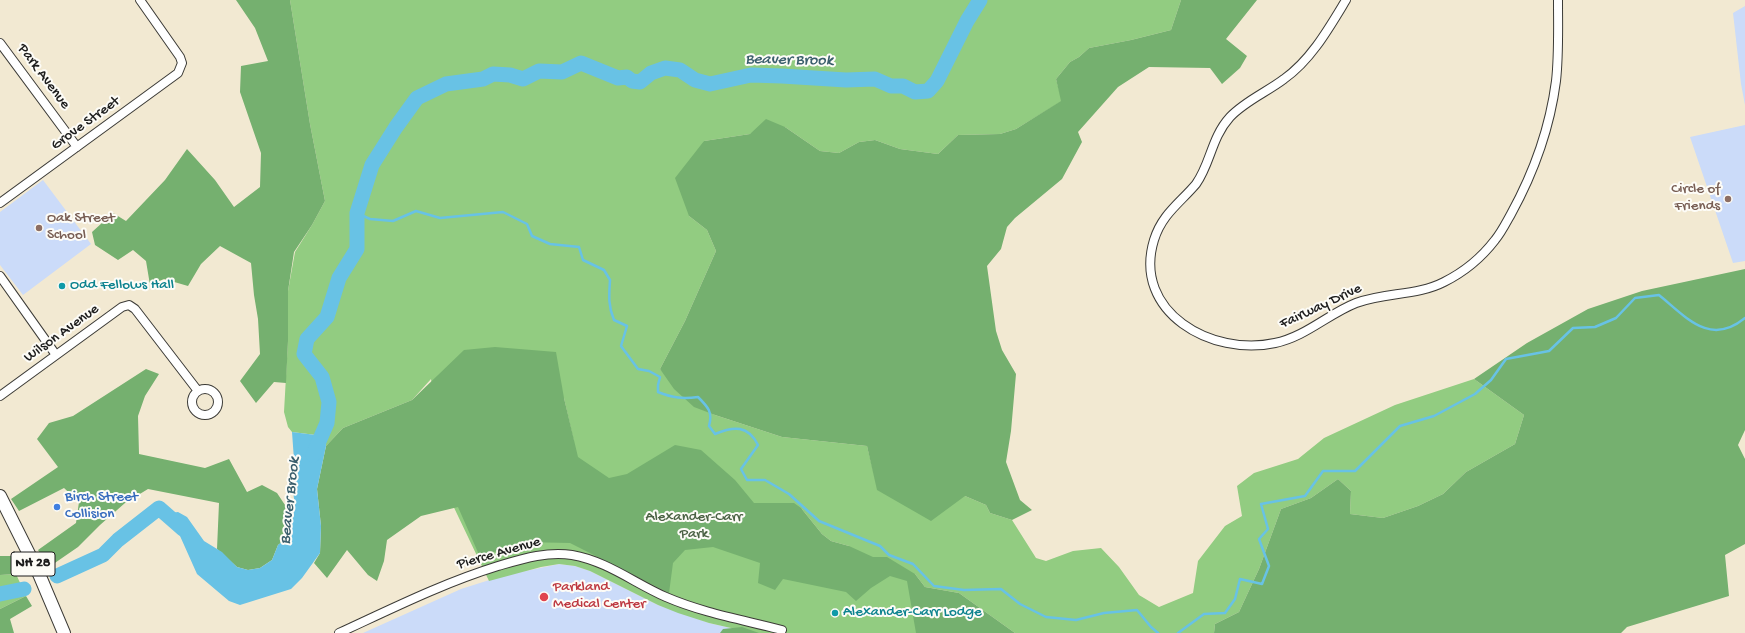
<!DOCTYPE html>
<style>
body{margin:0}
canvas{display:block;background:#f2e9d2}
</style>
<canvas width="1745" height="633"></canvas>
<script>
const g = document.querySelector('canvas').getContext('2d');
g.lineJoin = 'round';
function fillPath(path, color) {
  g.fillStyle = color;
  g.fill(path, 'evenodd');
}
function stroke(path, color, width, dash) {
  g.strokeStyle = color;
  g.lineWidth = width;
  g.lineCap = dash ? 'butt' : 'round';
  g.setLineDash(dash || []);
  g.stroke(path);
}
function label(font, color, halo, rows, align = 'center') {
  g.font = font + ' "Gochi Hand",sans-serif';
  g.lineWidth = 4;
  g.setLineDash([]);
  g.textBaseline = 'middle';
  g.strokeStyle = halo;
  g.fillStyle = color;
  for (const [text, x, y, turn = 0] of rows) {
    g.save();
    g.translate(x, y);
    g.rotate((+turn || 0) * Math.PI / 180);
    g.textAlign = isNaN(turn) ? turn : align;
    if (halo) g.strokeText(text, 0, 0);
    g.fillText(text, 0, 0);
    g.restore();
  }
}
fillPath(new Path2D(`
 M 1745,6 L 1745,105 L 1741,84 L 1733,13 Z
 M 1745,125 L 1745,261 L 1733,263 L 1690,137 Z
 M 43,180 L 91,244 L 23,295 L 0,265 L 0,212 Z
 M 559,564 L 575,566 L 590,571 L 658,605 L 709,623 L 753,633 L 363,633 L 461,589 L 502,576 Z`), '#cbdbf9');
fillPath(new Path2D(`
 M 290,0 L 1181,0 L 1171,30 L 1131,40 L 1089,48 L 1079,57 L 1070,62 L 1056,79 L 1062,101 L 1016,129 L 1000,134 L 958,135 L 938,154 L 900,149 L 875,140 L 859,142 L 839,153 L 820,151 L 785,127 L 750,134 L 704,141 L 689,216 L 707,230 L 716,251 L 685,321 L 660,369 L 707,411 L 715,415 L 782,437 L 867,446 L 878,490 L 965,496 L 986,505 L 990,513 L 1012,520 L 1036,558 L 1046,561 L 1073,551 L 1101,548 L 1119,567 L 1139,595 L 1159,607 L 1193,593 L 1198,561 L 1225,526 L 1242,516 L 1237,486 L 1254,473 L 1298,459 L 1324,438 L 1395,405 L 1474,379 L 1524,415 L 1515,444 L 1466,472 L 1443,494 L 1418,506 L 1383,518 L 1350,514 L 1351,491 L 1338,479 L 1311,498 L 1281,509 L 1259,569 L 1239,612 L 1215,624 L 1214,633 L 1015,633 L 959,593 L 925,587 L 915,574 L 921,633 L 753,633 L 709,623 L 678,613 L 658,605 L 590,571 L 575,566 L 559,564 L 541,567 L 489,581 L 448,495 L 431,379 L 412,400 L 343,428 L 326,446 L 324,436 L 292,432 L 288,427 L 284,412 L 288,341 L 288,291 L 295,252 L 312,225 L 325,201 L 310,124 ZM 490,357 L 564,398 L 574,442 ZM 801,508 L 822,534 L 831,541 L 849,546 L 828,555 Z
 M 16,574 L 26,596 L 0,609 L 0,575 Z`), '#92cc81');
fillPath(new Path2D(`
 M 236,0 L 290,0 L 310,124 L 325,201 L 312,225 L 294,252 L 288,291 L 288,341 L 286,383 L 274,382 L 256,403 L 240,381 L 260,354 L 258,319 L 254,295 L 251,263 L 220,246 L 201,264 L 188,286 L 164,279 L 150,285 L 146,261 L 133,250 L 118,260 L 95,245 L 92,232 L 113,213 L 126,221 L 165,180 L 187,149 L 215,180 L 234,207 L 260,187 L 261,153 L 240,92 L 241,66 L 268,61 L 255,28 Z
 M 1181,0 L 1257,0 L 1226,39 L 1247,56 L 1240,68 L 1222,84 L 1210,68 L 1149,67 L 1118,87 L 1078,132 L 1082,142 L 1062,179 L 1015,218 L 1007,227 L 1001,249 L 987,266 L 996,331 L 1002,350 L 1016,374 L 1011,431 L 1006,462 L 1020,500 L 1032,510 L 1012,520 L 990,513 L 986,505 L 965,496 L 931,521 L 877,490 L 867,446 L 782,437 L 715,415 L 694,407 L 674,389 L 660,369 L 685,321 L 716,251 L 707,230 L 689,216 L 675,178 L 704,141 L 750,134 L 766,119 L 785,127 L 820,151 L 839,153 L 859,142 L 875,140 L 900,149 L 938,154 L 958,135 L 1000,134 L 1016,129 L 1061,101 L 1056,79 L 1070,62 L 1079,57 L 1089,48 L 1131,40 L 1171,30 Z
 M 1745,269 L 1745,430 L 1738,445 L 1745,459 L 1745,544 L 1725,555 L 1729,596 L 1627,627 L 1621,633 L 1214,633 L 1215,624 L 1239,612 L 1259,569 L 1281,509 L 1311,498 L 1338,479 L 1351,491 L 1350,514 L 1383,518 L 1418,506 L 1443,494 L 1466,472 L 1515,444 L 1524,415 L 1474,379 L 1527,343 L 1588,309 L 1642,291 Z
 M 495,347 L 556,352 L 564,398 L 578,457 L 609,478 L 627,474 L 675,445 L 701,450 L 735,480 L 754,503 L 794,503 L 801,508 L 822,534 L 831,541 L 849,546 L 873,557 L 887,557 L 915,574 L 925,587 L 959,593 L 1015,633 L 916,633 L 907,581 L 890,576 L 871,588 L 856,601 L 846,592 L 783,579 L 775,590 L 758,583 L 760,563 L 713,547 L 685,550 L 673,563 L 669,593 L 570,543 L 522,542 L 480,557 L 458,507 L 421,516 L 387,540 L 384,561 L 377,581 L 368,575 L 347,550 L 327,578 L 314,563 L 320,553 L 321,526 L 317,489 L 326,446 L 343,428 L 412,400 L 464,350 Z
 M 146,369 L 159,374 L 145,396 L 138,416 L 139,454 L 205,468 L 229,459 L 247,492 L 262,485 L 277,493 L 293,517 L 287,538 L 278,545 L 272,560 L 260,568 L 248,570 L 237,567 L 217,549 L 219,503 L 148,489 L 125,503 L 100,525 L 78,547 L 49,567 L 38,550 L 76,523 L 79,502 L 64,488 L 19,511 L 11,499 L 58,467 L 37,439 L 49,423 L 73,416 Z
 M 0,556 L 13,556 L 16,574 L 0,575 Z
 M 26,596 L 32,606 L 10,619 L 14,633 L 0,633 L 0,609 Z
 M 742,627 L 759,633 L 720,633 L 723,629 Z`), '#75b06f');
fillPath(new Path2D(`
 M 292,432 L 324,436 L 326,446 L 317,489 L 321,526 L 320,553 L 302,578 L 291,589 L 240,605 L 229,601 L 197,574 L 176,527 L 167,518 L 171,513 L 178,512 L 187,517 L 204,541 L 222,552 L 237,567 L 248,570 L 260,568 L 272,560 L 278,545 L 287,538 L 293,517 L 295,505 L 293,492 L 294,460 Z`), '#68c2e5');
stroke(new Path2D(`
 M 357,213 L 370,219 L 393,221 L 416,211 L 440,218 L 503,212 L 527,224 L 532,236 L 550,244 L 579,247 L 583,260 L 604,270 L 610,280 C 609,295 608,306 614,320 L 627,326 L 621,346 L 638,369 L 649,371 L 660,377 L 658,385 L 658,392 C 673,398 683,399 698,397 C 708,407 713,412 709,426 L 715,434 C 734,426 748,425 758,445 L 741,469 L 747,480 L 765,480 L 789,494 L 819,521 L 880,546 L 889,555 L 913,564 L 934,586 L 964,590 L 1001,589 L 1020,604 L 1046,617 L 1076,620 L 1104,613 L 1137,610 L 1151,627 L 1158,633
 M 1178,633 L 1204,614 L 1225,613 L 1235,599 L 1240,579 L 1262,584 L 1269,566 L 1259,539 L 1268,529 L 1261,504 L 1305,496 L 1323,471 L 1355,471 L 1400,426 L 1434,416 L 1475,394 L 1491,380 L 1506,359 L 1549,351 L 1573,328 L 1595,327 L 1616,318 L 1635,298 L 1659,295 C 1686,317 1710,347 1745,318`), '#68c2e5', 2.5);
stroke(new Path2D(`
 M 313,455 L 327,423 L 329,402 L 322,377 L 304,354 L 307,339 L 327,317 L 339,278 L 357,249 L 357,213 L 372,165 L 396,127 L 417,98 L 446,84 L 483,79 L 493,74 L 510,75 L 523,79 L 539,71 L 562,72 L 581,63 L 618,78 L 627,77 L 632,81 L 640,82 L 651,73 L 665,68 L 680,70 L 695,80 L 710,84 L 751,75 L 782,76 L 846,80 L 875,79 L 891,86 L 903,86 L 915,92 L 928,91 L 937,81 L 967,21 L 980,0
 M 57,576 L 103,555 L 118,540 L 159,508 L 183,529
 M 0,594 L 24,589`), '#68c2e5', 15);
const minor = new Path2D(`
 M 1346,0 C 1329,28 1311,60 1284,79 C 1267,92 1245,101 1230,117 C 1211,138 1211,163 1196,184 C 1180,203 1162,214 1154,240 C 1132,312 1212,357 1275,343 C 1305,337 1328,314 1356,303 C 1385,292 1417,296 1444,282 C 1464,272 1482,257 1495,240 C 1501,233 1506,223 1511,214 C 1533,174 1550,127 1556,81 C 1559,54 1558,27 1558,0
 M 0,43 L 77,147
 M 0,203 L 178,73 L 182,63 L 180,57 L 140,0
 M 0,276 L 56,355
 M192 402a13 13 0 1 1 26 0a13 13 0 1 1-26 0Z
 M 0,396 L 122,307 L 129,305 L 135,309 L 198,391
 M 339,633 C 391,609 443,583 498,566 C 522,559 547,551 572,555 C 607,561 634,583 666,597 C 703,613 744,620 782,630`);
const primary = new Path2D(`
 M 0,496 L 39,574 L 64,633`);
stroke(minor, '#3c3b37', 10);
stroke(primary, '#3c3b37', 14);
stroke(minor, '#fff', 8);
stroke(primary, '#fff', 12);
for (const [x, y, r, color] of [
 [1728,199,4,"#8d6e63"],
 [39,228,4,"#8d6e63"],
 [62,286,4,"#0f9aa8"],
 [57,507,4,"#3f7fe0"],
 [544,597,5,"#e0444e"],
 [835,613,4,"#0f9aa8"]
]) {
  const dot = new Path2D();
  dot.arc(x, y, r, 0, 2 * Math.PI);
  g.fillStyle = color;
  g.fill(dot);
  stroke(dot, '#fdfcf7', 1.5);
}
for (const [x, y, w] of [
 [33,564,44]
]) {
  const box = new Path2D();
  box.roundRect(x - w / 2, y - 12, w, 24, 3);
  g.fillStyle = '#fdfcf7';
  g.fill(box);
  stroke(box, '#1c1c1c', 1);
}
label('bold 14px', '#1c1c1c', null, [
 ["NH 28",33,564]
]);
label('15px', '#1c1c1c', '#fdfcf7', [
 ["Park Avenue",43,77,53],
 ["Grove Street",86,124,-36],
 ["Fairway Drive",1321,307,-25],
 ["Wilson Avenue",62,334,-36],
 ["Pierce Avenue",499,554,-16]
]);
label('15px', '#785e54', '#fdfcf7', [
 ["Circle of",1720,190],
 ["Friends",1720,207],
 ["Oak Street",47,219,"left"],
 ["School",47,236,"left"]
], 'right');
label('15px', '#0d838f', '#fdfcf7', [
 ["Odd Fellows Hall",70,286],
 ["Alexander-Carr Lodge",843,613]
], 'left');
label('15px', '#366cbe', '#fdfcf7', [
 ["Birch Street",65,498],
 ["Collision",65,515]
], 'left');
label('15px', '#4b6244', '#fdfcf7', [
 ["Alexander-Carr",694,518],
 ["Park",694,535]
]);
label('15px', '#be3a42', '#fdfcf7', [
 ["Parkland",553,588],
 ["Medical Center",553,605]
], 'left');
label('italic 16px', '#3a5e6c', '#fdfcf7', [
 ["Beaver Brook",789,61,1],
 ["Beaver Brook",291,501,-84]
]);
</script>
